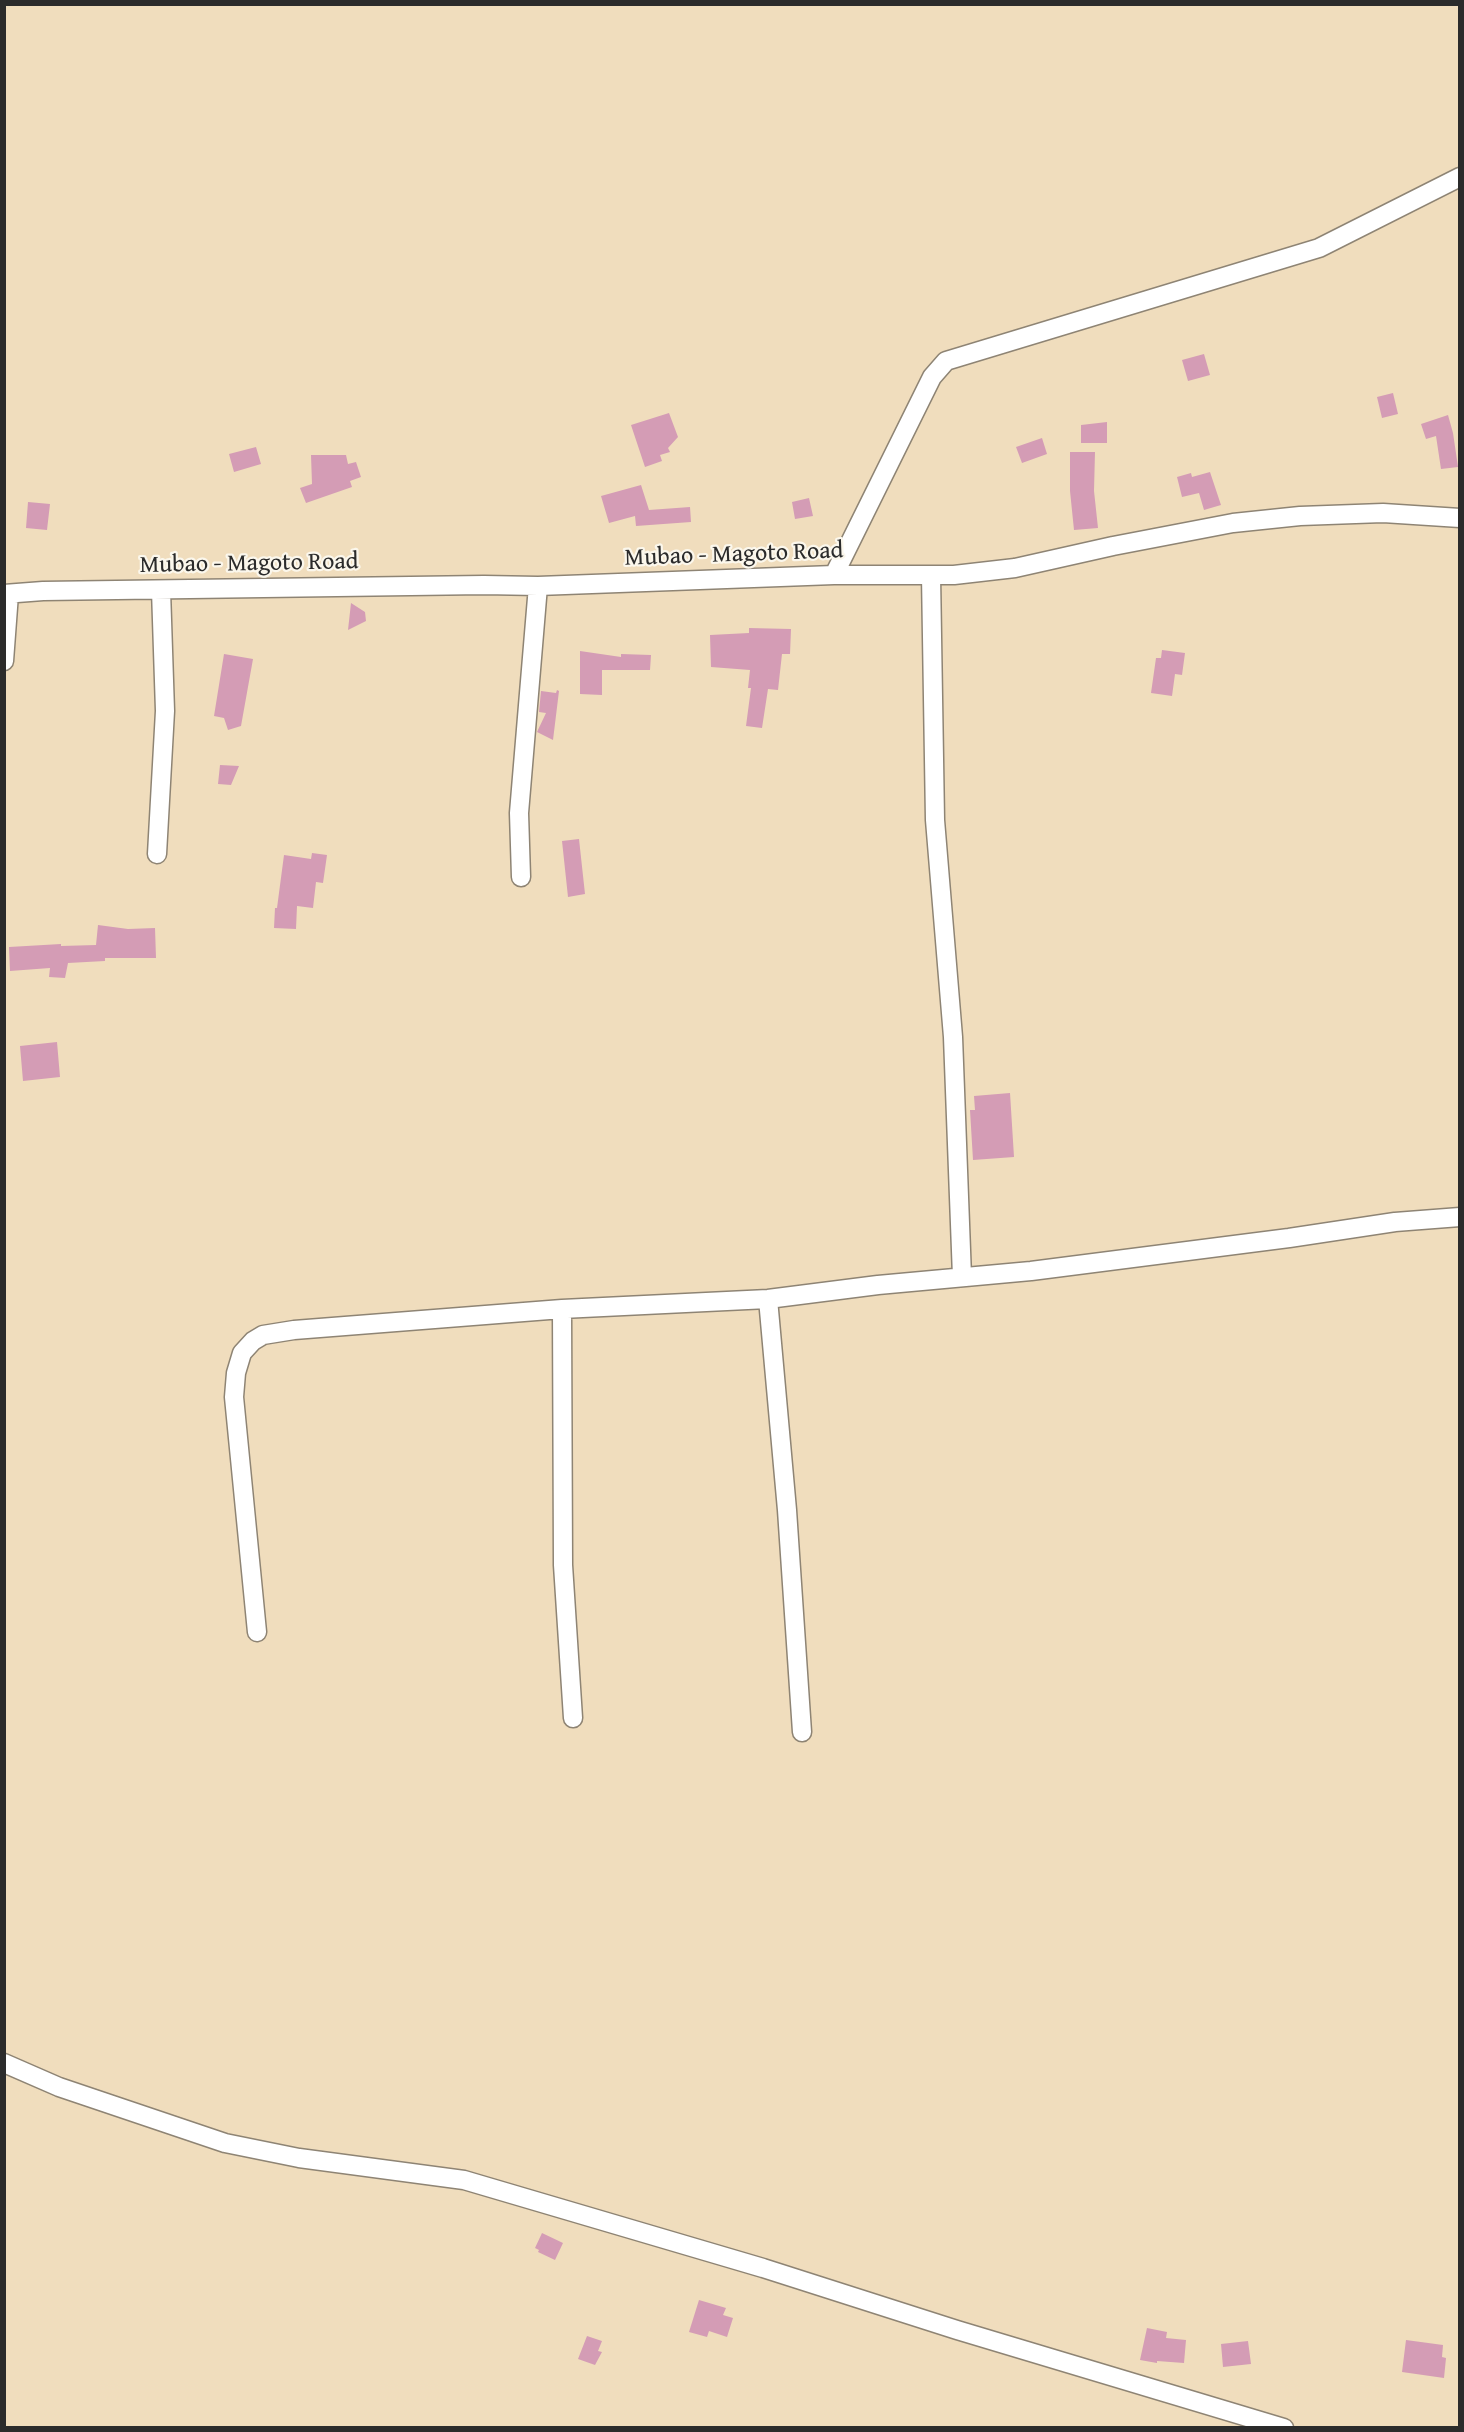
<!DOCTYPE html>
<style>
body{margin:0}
#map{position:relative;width:1464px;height:2432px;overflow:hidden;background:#f0ddbd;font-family:"Gentium Book Plus",serif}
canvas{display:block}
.frame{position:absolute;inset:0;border:6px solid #2b2b2b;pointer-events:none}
</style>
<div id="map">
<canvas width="1464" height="2432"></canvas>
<div class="frame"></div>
</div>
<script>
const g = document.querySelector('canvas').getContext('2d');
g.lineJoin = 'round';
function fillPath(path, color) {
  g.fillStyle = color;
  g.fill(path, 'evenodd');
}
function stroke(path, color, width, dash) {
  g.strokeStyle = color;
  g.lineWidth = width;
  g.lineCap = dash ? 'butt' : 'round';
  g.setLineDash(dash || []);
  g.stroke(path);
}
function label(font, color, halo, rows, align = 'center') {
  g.font = font + ' "Gentium Book Plus",serif';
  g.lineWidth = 4.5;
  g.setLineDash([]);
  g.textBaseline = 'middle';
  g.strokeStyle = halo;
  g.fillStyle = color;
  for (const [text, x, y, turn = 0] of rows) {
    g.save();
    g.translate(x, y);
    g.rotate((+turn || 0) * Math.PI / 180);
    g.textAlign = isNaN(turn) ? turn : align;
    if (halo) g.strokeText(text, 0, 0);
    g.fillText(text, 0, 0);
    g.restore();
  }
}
fillPath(new Path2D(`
 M 1204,354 L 1210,375 L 1188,381 L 1182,360 Z
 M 1393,393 L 1398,414 L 1382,418 L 1377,397 Z
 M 669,413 L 678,437 L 668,448 L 670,452 L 660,455 L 662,461 L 645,467 L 631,425 Z
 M 1448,415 L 1453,433 L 1458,467 L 1441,469 L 1436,436 L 1426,439 L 1421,424 Z
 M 1107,422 L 1107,443 L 1081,443 L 1081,425 Z
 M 1042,438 L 1047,454 L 1022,463 L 1016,447 Z
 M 256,447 L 261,464 L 234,472 L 229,454 Z
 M 1070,452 L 1095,452 L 1094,491 L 1098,528 L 1074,530 L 1070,491 Z
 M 311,455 L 346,455 L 348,464 L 356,462 L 361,477 L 350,481 L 352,487 L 306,503 L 300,488 L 312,484 Z
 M 1210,472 L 1221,505 L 1204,510 L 1199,493 L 1182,497 L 1177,477 L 1191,473 L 1192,477 Z
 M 641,485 L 649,510 L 690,507 L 691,522 L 636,526 L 635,516 L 609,523 L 601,496 Z
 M 809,498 L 813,516 L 795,519 L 792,502 Z
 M 28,502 L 50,504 L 47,530 L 26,528 Z
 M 351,603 L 365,612 L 366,621 L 348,630 Z
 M 749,628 L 791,629 L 790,654 L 782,654 L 778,690 L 768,689 L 762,728 L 746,726 L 751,688 L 748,688 L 750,670 L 711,667 L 710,635 L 749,633 Z
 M 1162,650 L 1185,653 L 1182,675 L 1175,674 L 1172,696 L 1151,693 L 1156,658 L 1161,658 Z
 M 580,651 L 621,657 L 621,654 L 651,655 L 650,670 L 602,670 L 602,695 L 580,694 Z
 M 224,654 L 253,659 L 241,726 L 228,730 L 224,718 L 214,716 Z
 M 557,690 L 559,691 L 553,740 L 537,732 L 546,713 L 539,712 L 541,691 L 556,693 Z
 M 220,765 L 239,766 L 231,785 L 218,784 Z
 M 579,839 L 585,894 L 568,897 L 562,841 Z
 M 312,853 L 327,855 L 323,883 L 316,882 L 313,908 L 297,906 L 296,929 L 274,928 L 275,908 L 277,908 L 284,855 L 311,859 Z
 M 98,925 L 128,929 L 155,928 L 156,958 L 105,958 L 105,961 L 68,963 L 65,978 L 49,977 L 50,968 L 10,971 L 9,947 L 61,944 L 61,946 L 96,945 Z
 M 57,1042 L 60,1077 L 23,1081 L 20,1046 Z
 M 1010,1093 L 1014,1157 L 973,1160 L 970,1110 L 975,1110 L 974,1096 Z
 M 542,2233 L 563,2243 L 555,2260 L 538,2252 L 539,2250 L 535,2248 Z
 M 699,2300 L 726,2308 L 723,2315 L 733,2318 L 727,2337 L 709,2331 L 707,2337 L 689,2332 Z
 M 1147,2328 L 1167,2332 L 1166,2338 L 1186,2340 L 1184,2363 L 1157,2361 L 1157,2363 L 1140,2360 Z
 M 587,2336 L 602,2341 L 598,2351 L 602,2352 L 595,2365 L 578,2359 Z
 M 1406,2340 L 1443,2345 L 1442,2357 L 1446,2358 L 1444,2378 L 1402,2372 Z
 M 1248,2341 L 1251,2364 L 1223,2367 L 1221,2344 Z`), '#d49cb5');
const minor = new Path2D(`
 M 834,575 L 932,377 L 946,361 L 1319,248 L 1460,177
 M 931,575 L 935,820 L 953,1037 L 962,1277
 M 4,594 L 43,591 L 484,585 L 538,586 L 834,575 L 954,575 L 1015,568 L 1113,546 L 1233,523 L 1300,516 L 1383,513 L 1460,518
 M 4,661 L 9,594
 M 157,854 L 165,711 L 161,590
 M 521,877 L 519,813 L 538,586
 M 768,1299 L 787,1510 L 802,1732
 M 562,1309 L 563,1565 L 573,1718
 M 257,1632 L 234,1397 L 236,1373 L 242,1353 L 253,1341 L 263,1335 L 294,1330 L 562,1309 L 768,1299 L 878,1285 L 1031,1271 L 1289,1238 L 1395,1222 L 1460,1217
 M 4,2063 L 59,2087 L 225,2143 L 299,2158 L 464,2180 L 763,2268 L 957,2330 L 1284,2428`);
stroke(minor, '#8e8474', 21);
stroke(minor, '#fff', 18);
label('24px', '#2b2b2b', '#fbf7ec', [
 ["Mubao - Magoto Road",734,555,-2],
 ["Mubao - Magoto Road",249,564,-1]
]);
</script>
